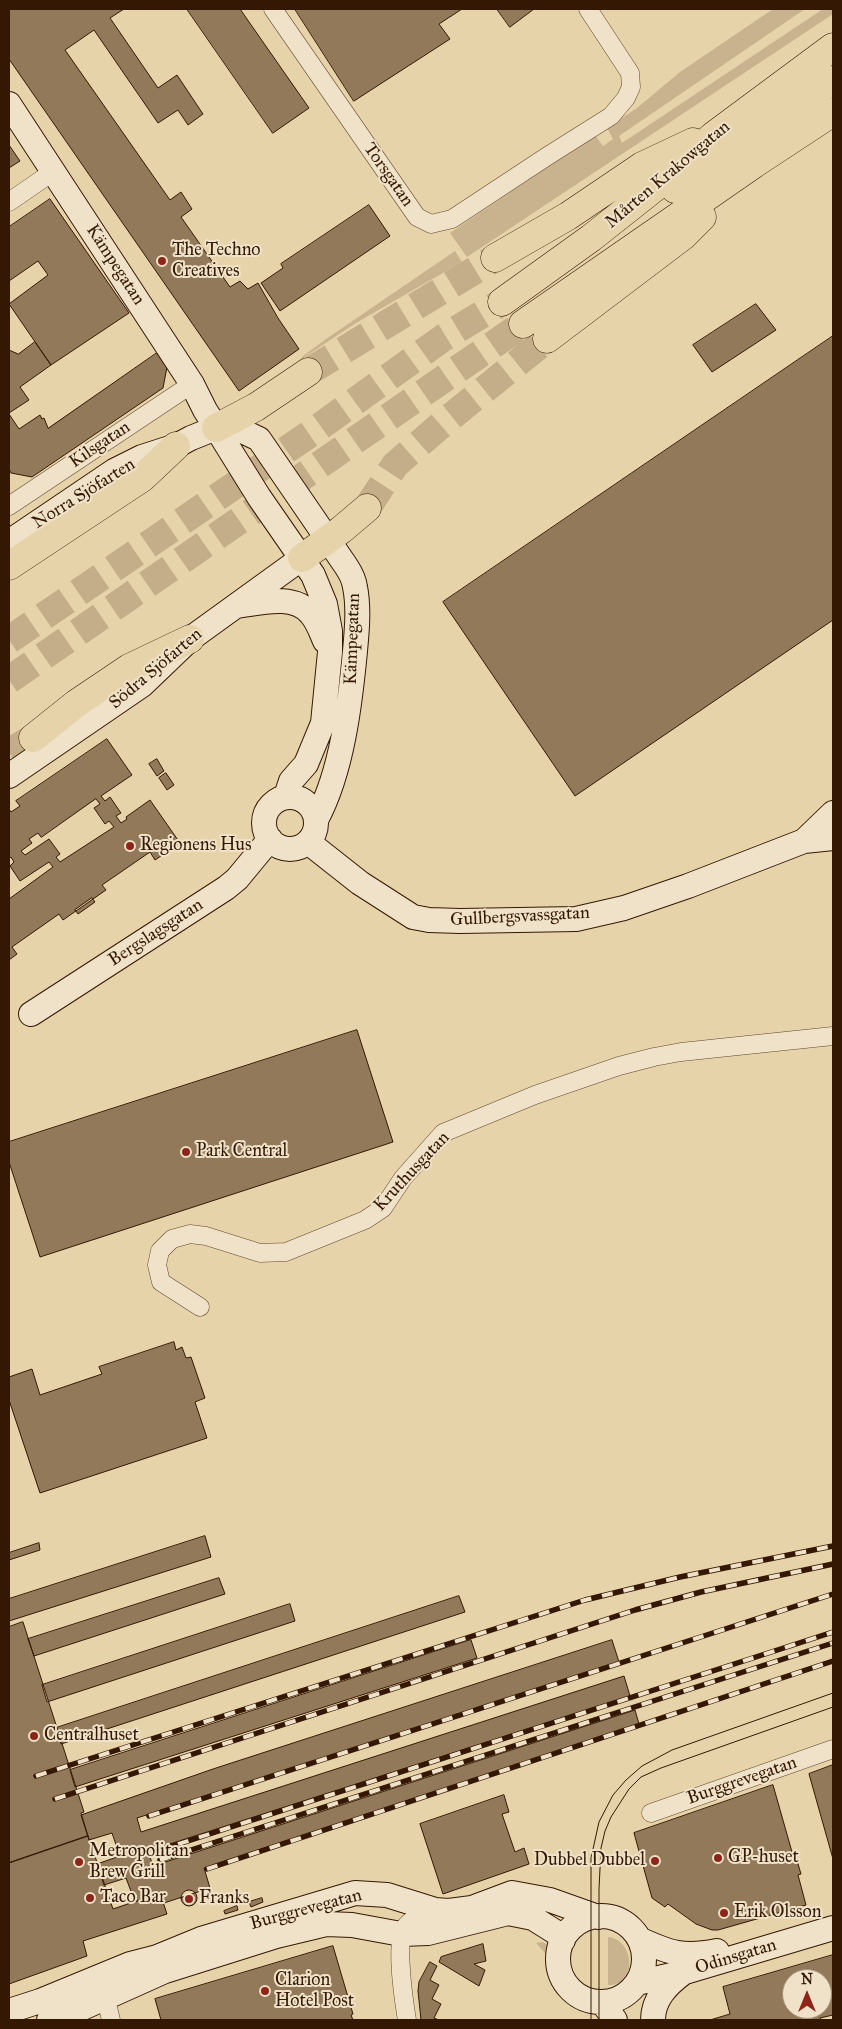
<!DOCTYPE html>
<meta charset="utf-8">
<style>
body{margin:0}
#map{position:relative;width:842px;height:2029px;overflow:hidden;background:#e7d3aa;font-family:"IM FELL Great Primer",serif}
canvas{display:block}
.frame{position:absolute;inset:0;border:10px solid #341803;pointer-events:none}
.north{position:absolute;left:782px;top:1969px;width:50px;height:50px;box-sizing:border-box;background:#efe2c8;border:1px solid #a49179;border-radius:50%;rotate:0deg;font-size:14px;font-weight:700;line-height:20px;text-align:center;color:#341803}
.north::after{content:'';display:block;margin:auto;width:18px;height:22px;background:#8f2418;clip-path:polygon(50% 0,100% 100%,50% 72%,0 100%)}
</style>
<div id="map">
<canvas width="842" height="2029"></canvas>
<div class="frame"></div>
<div class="north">N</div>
</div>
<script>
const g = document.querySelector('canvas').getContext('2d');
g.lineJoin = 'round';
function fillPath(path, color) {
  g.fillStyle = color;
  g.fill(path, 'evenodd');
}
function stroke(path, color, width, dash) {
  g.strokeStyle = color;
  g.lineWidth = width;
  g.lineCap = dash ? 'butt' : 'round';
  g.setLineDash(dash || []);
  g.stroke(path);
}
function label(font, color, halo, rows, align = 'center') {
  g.font = font + ' "IM FELL Great Primer",serif';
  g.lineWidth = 4;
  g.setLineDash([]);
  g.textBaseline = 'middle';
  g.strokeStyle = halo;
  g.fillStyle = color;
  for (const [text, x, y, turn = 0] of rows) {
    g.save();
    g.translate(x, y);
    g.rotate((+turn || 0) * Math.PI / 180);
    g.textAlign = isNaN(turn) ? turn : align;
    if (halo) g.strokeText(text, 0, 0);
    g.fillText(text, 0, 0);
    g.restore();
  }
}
fillPath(new Path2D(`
 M 773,9 L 805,9 L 619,136 L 622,143 L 823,9 L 833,9 L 833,14 L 467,257 L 450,233 L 595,135 L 603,146 L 613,139 L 607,128 L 637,108 L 680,72 Z
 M 455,251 L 462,262 L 356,323 L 300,360 L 303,356 L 326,339 Z
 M 608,1937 C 634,1939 639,1986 608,1985 Z
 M 542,1942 C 549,1944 554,1949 553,1956 L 548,1963 L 546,1954 L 536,1943 Z`), '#c9b38e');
const building = new Path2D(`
 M 9,9 L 124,9 L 110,18 L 158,88 L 177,75 L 203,114 L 188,125 L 178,110 L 158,123 L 94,30 L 65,50 L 170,200 L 181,192 L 192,209 L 181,217 L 230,287 L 240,281 L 248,289 L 258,283 L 278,318 L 299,349 L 239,391 L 9,59 Z
 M 187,9 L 240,9 L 309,108 L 273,133 Z
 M 295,9 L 462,9 L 439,24 L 450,39 L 354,101 Z
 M 497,9 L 534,9 L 510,27 Z
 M 9,145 L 20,161 L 9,168 Z
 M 50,199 L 129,313 L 51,365 L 9,304 L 48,275 L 38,261 L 9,281 L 9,227 Z
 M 369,205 L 390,236 L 280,311 L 261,283 L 283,268 L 281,264 Z
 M 756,304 L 776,330 L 712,372 L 693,345 Z
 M 833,336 L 833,620 L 575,796 L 443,602 Z
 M 35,342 L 51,365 L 20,387 L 29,400 L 9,413 L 9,350 L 18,354 Z
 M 157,353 L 167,367 L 163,388 L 32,477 L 11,473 L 9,469 L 9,414 L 19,429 L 40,415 L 42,419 L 44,418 L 48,428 Z
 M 107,739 L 132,775 L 101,796 L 105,801 L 110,797 L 121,813 L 116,816 L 121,823 L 127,819 L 126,817 L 150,800 L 180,843 L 155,860 L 150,852 L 102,885 L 106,890 L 93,899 L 63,920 L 59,914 L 12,947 L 17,954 L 9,960 L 9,899 L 53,867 L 49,862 L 20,881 L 10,866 L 14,862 L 11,857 L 9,859 L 9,809 L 11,812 L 20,806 L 16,801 ZM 96,799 L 100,804 L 94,808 L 105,824 L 109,821 L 114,827 L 60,862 L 56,857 L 60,854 L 49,839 L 25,855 L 21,851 L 32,843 L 29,839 L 38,833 L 41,837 Z
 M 157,759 L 164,771 L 157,776 L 149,764 Z
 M 166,773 L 174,785 L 167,790 L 159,778 Z
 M 92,898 L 95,902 L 78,914 L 75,910 Z
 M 357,1030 L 393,1142 L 40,1257 L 9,1162 L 9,1142 Z
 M 174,1342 L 176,1350 L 182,1347 L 186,1358 L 191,1357 L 205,1398 L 195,1402 L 207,1438 L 40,1493 L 9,1400 L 9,1377 L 32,1369 L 40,1395 L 102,1374 L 99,1367 Z
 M 205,1536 L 211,1557 L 9,1621 L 9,1599 Z
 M 39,1543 L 40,1550 L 9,1560 L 9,1553 Z
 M 219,1578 L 225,1594 L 34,1656 L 28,1639 Z
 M 459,1596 L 465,1612 L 61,1744 L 56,1728 Z
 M 290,1604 L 295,1621 L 47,1702 L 42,1685 Z
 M 23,1622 L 84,1812 L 81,1813 L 88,1836 L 9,1863 L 9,1627 Z
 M 471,1640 L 477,1658 L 75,1787 L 70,1770 Z
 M 612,1640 L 619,1662 L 137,1818 L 141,1832 L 624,1676 L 630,1696 L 148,1851 L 153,1866 L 635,1710 L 639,1724 L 204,1868 L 210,1888 L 164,1903 L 160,1893 L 135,1902 L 126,1878 L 104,1885 L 97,1864 L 120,1856 L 112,1833 L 89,1840 L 81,1815 L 213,1769 Z
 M 833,1765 L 833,1859 L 809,1774 Z
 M 773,1785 L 794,1859 L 796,1858 L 798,1864 L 801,1874 L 798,1875 L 806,1905 L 718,1930 L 712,1930 L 696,1924 L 668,1904 L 665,1907 L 652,1898 L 634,1833 Z
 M 504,1795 L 509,1812 L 502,1814 L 515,1852 L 524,1848 L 529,1864 L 443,1894 L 420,1824 Z
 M 88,1836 L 113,1909 L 160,1893 L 167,1914 L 83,1941 L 87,1956 L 9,1984 L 9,1863 Z
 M181 1898a8 8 0 1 1 16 0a8 8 0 1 1-16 0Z
 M 262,1898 L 263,1902 L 251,1907 L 249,1902 Z
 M 237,1906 L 238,1910 L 225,1914 L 224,1911 Z
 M 483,1944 L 486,1961 L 474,1964 L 485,1970 L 479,1986 L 439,1962 L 441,1957 Z
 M 333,1946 L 353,2014 L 351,2015 L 353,2020 L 161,2020 L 155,1999 Z
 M 833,1955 L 833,2015 L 820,2018 L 821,2020 L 710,2020 L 730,2014 L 723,1987 ZM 792,1979 L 822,1979 L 822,2009 L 792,2009 Z
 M 430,1962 L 437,1966 L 430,1980 L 439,1985 L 432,1999 L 441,2004 L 434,2018 L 439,2020 L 421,2020 L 418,1991 L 419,1982 Z`);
fillPath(building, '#91795a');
stroke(building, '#341803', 1);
stroke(new Path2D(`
 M 308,372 L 495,258
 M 367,508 L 395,465 L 442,424 L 547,339
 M 9,640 L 311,433 L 443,338 L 502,302
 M 9,680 L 523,324
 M 9,752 L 33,738`), '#c3ae89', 28, [28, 14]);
const street = new Path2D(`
 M 273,9 L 417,217 L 431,224 L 452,219 L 546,157 L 611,116 L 626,98 L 631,87 L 630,73 L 588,9
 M 9,202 L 54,171
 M 9,506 L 192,384
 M 200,1307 L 161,1282 L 157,1265 L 160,1251 L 172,1239 L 190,1234 L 206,1236 L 260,1253 L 286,1252 L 365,1220 L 383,1208 L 403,1178 L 443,1133 L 535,1095 L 619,1066 L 654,1057 L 681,1052 L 833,1036
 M 651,1813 L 833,1749
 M 103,1987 L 111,2020
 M 407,2020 C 404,2002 395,1942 405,1927 C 411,1918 425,1913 435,1910`);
const secondary = new Path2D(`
 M 9,104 L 192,384 L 205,410 L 259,497 L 313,575 L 325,604 L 330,631 L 330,652 L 323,723 L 306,764 L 291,781 L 286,796
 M 9,542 L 114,471 L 142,457 L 176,446 L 191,438 L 216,428 L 240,430 L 259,439 L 346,566 C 350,572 354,579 355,587 C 359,607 357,630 355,651 C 350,704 342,771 317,818
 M 237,606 C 260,603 294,593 311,614 C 318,622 321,632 325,641
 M 9,776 L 142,685 L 190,639 L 302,558
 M264 823a26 26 0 1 1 52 0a26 26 0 1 1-52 0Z
 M 804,841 L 833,813
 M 308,842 L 360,883 L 413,917 L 429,920 L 460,921 L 576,919 L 624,908 L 688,886 L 804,841 L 833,838
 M 31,1014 L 226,888 L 237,879 L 270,839
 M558 1959a43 43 0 1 1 86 0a43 43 0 1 1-86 0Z
 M 639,1939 C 670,1953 683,1958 717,1951
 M 637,1983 L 685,1972 L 833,1928
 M 602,2002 L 615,2020
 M 9,2011 L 40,2001 L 130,1964 L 157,1957 L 201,1939 L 355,1893 L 387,1895 L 435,1910 L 449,1911 L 472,1908 L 512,1893 L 550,1900 L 598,1917
 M 49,2020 L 78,2010 L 165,1971 L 276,1936 L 326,1924 L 352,1925 L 401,1934 L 428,1933 L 508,1913 L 533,1918 L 557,1933 L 563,1940
 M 653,2020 C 653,1999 667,1985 683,1973`);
const highway = new Path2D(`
 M 675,189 L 833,80
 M 495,258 L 568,216 L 642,166 L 693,142
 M 502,302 L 591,238 L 658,185 L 713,136 L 833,47
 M 523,324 L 754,164 L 833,112
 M 547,339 L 683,236 L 702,217
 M 216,428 L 256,407 L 308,372
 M 302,558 L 341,530 L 367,508
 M 9,566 L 142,478 L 176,446
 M 33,738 L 77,703 L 129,668 L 190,639`);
stroke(street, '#61472d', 19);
stroke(secondary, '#341803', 26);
stroke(highway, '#341803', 29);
stroke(street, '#efe2c8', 18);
stroke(secondary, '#efe2c8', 24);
stroke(highway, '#e7d3aa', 28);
stroke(new Path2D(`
 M 591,2020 L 591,1858 L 599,1822 L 613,1795 L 626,1780 L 642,1766 L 672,1750 L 833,1693
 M 599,2020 L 599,1889 L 601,1848 L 605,1831 L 611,1817 L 629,1789 L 641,1777 L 661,1768 L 833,1707`), '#341803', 1);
const rail = new Path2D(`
 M 36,1776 L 585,1600 L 680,1577 L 833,1546
 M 55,1799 L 635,1610 L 701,1592 L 833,1564
 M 149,1816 L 833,1594
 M 157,1851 L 833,1632
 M 160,1860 L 833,1643
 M 207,1869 L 833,1661`);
stroke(rail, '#341803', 5.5);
stroke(rail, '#efe2c8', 4, [11]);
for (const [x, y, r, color] of [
 [162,261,5,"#8f2418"],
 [130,846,5,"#8f2418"],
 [186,1152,5,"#8f2418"],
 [34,1736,5,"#8f2418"],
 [718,1858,5,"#8f2418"],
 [655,1861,5,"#8f2418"],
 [79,1862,5,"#8f2418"],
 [90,1898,5,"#8f2418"],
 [189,1899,5,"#8f2418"],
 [724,1913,5,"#8f2418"],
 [265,1991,5,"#8f2418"]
]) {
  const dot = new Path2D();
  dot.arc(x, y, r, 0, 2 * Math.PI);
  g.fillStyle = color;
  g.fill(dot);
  stroke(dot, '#efe2c8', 2);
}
label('18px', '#341803', '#efe2c8', [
 ["Torsgatan",388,175,55],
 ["Mårten Krakowgatan",668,175,-40],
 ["Kämpegatan",115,265,57],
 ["Kilsgatan",100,445,-34],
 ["Norra Sjöfarten",84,494,-32],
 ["Kämpegatan",353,639,-88],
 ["Södra Sjöfarten",156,669,-40],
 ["Gullbergsvassgatan",520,917,-3],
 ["Bergslagsgatan",156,933,-33],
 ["Kruthusgatan",412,1172,-47],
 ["Burggrevegatan",742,1781,-19],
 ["Burggrevegatan",306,1910,-15],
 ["Odinsgatan",736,1957,-17]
]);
label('18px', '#341803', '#efe2c8', [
 ["The Techno",172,251],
 ["Creatives",172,272],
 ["Regionens Hus",140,846],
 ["Park Central",196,1152],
 ["Centralhuset",44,1736],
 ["Metropolitan",89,1852],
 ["Brew Grill",89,1873],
 ["GP-huset",728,1858],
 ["Dubbel Dubbel",645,1861,"right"],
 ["Taco Bar",100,1898],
 ["Franks",199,1899],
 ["Erik Olsson",734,1913],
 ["Clarion",275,1981],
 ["Hotel Post",275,2002]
], 'left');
</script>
